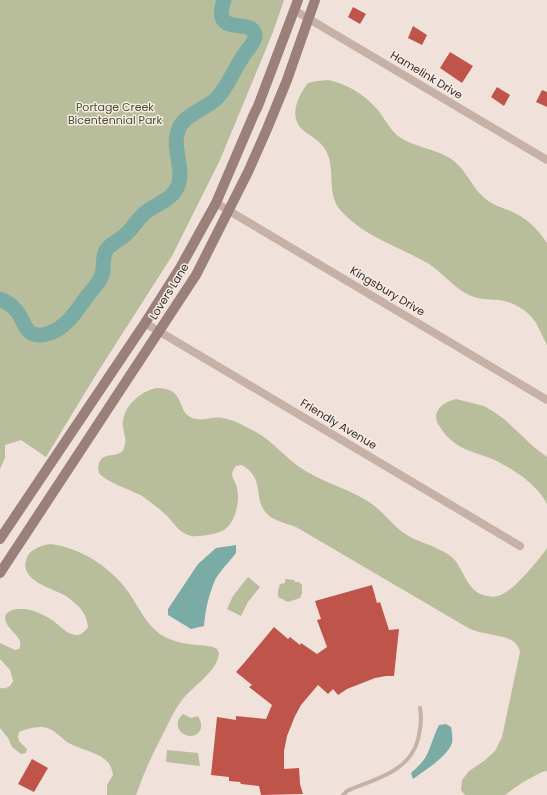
<!DOCTYPE html>
<style>
body{margin:0}
canvas{display:block;background:#f0e2da}
</style>
<canvas width="547" height="795"></canvas>
<script>
const g = document.querySelector('canvas').getContext('2d');
g.lineJoin = 'round';
function fillPath(path, color) {
  g.fillStyle = color;
  g.fill(path, 'evenodd');
}
function stroke(path, color, width, dash) {
  g.strokeStyle = color;
  g.lineWidth = width;
  g.lineCap = dash ? 'butt' : 'round';
  g.setLineDash(dash || []);
  g.stroke(path);
}
function label(font, color, halo, rows, align = 'center') {
  g.font = font + ' Poppins,sans-serif';
  g.lineWidth = 3;
  g.setLineDash([]);
  g.textBaseline = 'middle';
  g.strokeStyle = halo;
  g.fillStyle = color;
  for (const [text, x, y, turn = 0] of rows) {
    g.save();
    g.translate(x, y);
    g.rotate((+turn || 0) * Math.PI / 180);
    g.textAlign = isNaN(turn) ? turn : align;
    if (halo) g.strokeText(text, 0, 0);
    g.fillText(text, 0, 0);
    g.restore();
  }
}
fillPath(new Path2D(`
 M 0,0 L 284,0 L 273,32 L 220,160 L 172,256 L 94,378 L 46,457 L 21,440 L 5,445 L 5,458 L 0,469 Z
 M 328,80 C 349,84 369,98 381,114 C 386,122 391,130 398,136 C 413,147 432,148 448,157 C 466,167 471,188 487,200 C 493,205 501,207 508,210 C 526,217 537,228 547,243 L 547,345 C 543,338 540,330 536,323 C 528,310 513,302 499,300 C 488,299 479,300 469,295 C 454,288 443,273 429,264 C 399,246 366,238 341,211 C 325,193 337,168 325,149 C 319,140 312,137 304,131 C 288,118 297,97 308,83 L 317,81 Z
 M 156,388 C 187,388 175,410 192,418 C 203,422 212,416 222,418 C 233,419 246,427 256,432 C 272,441 283,455 298,466 C 319,481 344,487 366,500 C 383,510 392,526 407,535 C 418,542 430,544 440,550 C 447,553 453,557 457,563 C 466,577 470,594 488,596 C 491,597 495,597 498,596 C 512,593 538,561 547,548 L 547,771 L 542,772 L 523,782 L 505,795 L 465,795 L 461,790 L 462,780 L 469,771 L 484,761 L 495,751 L 502,737 L 520,652 C 517,637 501,637 489,634 C 482,633 476,631 470,629 L 296,527 C 288,524 273,520 268,515 C 251,498 267,480 242,465 L 236,466 C 228,476 235,478 237,488 C 240,501 236,522 224,530 C 218,534 198,537 191,536 C 179,533 174,523 166,515 C 159,508 150,502 142,496 C 132,490 105,482 99,473 C 98,470 98,466 99,464 C 102,450 120,460 124,448 C 127,440 124,434 123,427 C 121,408 139,392 156,388 Z
 M 456,399 L 484,406 L 494,412 L 504,419 L 535,448 L 547,457 L 547,504 C 541,492 528,480 517,473 C 509,468 500,462 490,458 C 470,451 452,447 440,427 C 437,423 436,420 436,416 C 437,406 448,401 456,399 Z
 M 50,544 C 80,547 112,568 129,593 C 140,609 147,627 165,637 C 180,645 197,644 213,647 L 217,649 L 219,653 C 218,671 193,686 182,700 C 175,709 170,720 165,730 C 154,751 144,772 136,795 L 107,795 L 107,785 L 113,775 C 111,752 83,752 67,742 C 61,737 54,730 47,728 C 39,725 26,729 19,732 L 18,737 L 19,741 L 27,749 L 26,753 L 21,754 L 12,747 L 8,738 L 0,728 L 0,688 C 6,689 11,687 13,681 L 10,670 L 0,659 L 0,643 L 15,650 L 19,649 C 27,636 0,628 6,614 C 10,610 15,609 20,609 C 31,608 43,614 52,620 C 59,625 68,636 78,635 C 83,634 86,630 88,627 C 87,618 84,612 78,606 C 74,602 70,599 66,596 C 52,588 20,581 26,560 C 29,549 40,546 50,544 Z
 M 248,577 L 260,587 L 248,602 L 241,616 L 227,609 L 233,596 Z
 M 285,579 L 294,580 L 295,582 L 299,582 L 302,585 L 302,593 L 300,598 L 288,602 L 278,597 L 278,591 L 280,584 L 285,583 Z
 M 183,714 L 191,718 L 198,716 C 200,720 202,723 201,728 C 195,746 166,730 183,714 Z
 M 167,750 L 198,753 L 200,766 L 166,762 Z`), '#b8bd9b');
fillPath(new Path2D(`
 M 236,545 L 236,553 C 229,562 220,571 215,580 C 209,594 205,611 204,626 L 191,629 L 168,615 L 168,609 L 198,564 L 216,548 Z
 M 446,724 L 451,727 C 452,732 453,739 452,743 C 448,756 424,771 413,779 L 411,773 C 416,768 421,764 425,758 C 431,748 433,736 439,725 Z`), '#7baba5');
stroke(new Path2D(`
 M 0,299 C 5,301 11,305 15,309 C 26,321 24,340 47,334 C 66,329 77,310 88,295 C 93,289 99,283 102,275 C 105,267 101,257 107,249 C 112,243 120,240 126,234 C 134,227 138,218 146,212 C 156,204 171,200 177,188 C 187,168 167,143 182,123 C 190,113 206,108 216,99 C 228,87 233,71 242,58 C 245,52 254,44 255,37 C 256,15 210,40 224,0`), '#7baba5', 15);
fillPath(new Path2D(`
 M 353,7 L 366,14 L 360,24 L 348,17 Z
 M 413,26 L 427,35 L 422,45 L 408,38 Z
 M 450,52 L 473,66 L 462,83 L 440,68 Z
 M 497,87 L 510,95 L 504,106 L 491,97 Z
 M 542,90 L 547,92 L 547,107 L 536,102 Z
 M 372,585 L 377,603 L 380,602 L 389,630 L 399,629 L 394,676 L 386,676 L 375,678 L 347,689 L 338,695 L 333,689 L 328,694 L 318,685 L 301,705 L 295,716 L 287,736 L 284,751 L 284,769 L 299,768 L 300,784 L 303,794 L 261,795 L 259,786 L 241,784 L 240,782 L 229,781 L 229,777 L 211,775 L 217,717 L 236,720 L 236,716 L 266,719 L 272,705 L 249,687 L 252,685 L 236,672 L 244,663 L 274,627 L 288,639 L 290,637 L 300,645 L 301,643 L 317,654 L 327,647 L 317,620 L 321,619 L 315,601 Z
 M 32,759 L 48,768 L 34,792 L 18,784 Z`), '#be544a');
stroke(new Path2D(`
 M 343,795 L 347,791 C 376,778 412,772 419,735 C 421,725 422,718 420,708`), '#c7b1a7', 4);
stroke(new Path2D(`
 M 294,10 L 547,160
 M 216,203 L 547,400
 M 145,323 L 520,546`), '#c7b1a7', 8);
stroke(new Path2D(`
 M 0,539 L 145,323 L 180,268 L 216,203 L 254,114 L 258,106 L 298,0
 M 0,573 L 196,275 L 248,172 L 267,129 L 287,80 L 315,0`), '#9a8079', 10);
label('11px', '#342927', '#f8ede6', [
 ["Hamelink Drive",426,76,31],
 ["Lovers Lane",170,292,-58],
 ["Kingsbury Drive",387,292,31],
 ["Friendly Avenue",338,425,31]
]);
label('11px', '#49502d', '#f8ede6', [
 ["Portage Creek",115,108],
 ["Bicentennial Park",115,121]
]);
</script>
